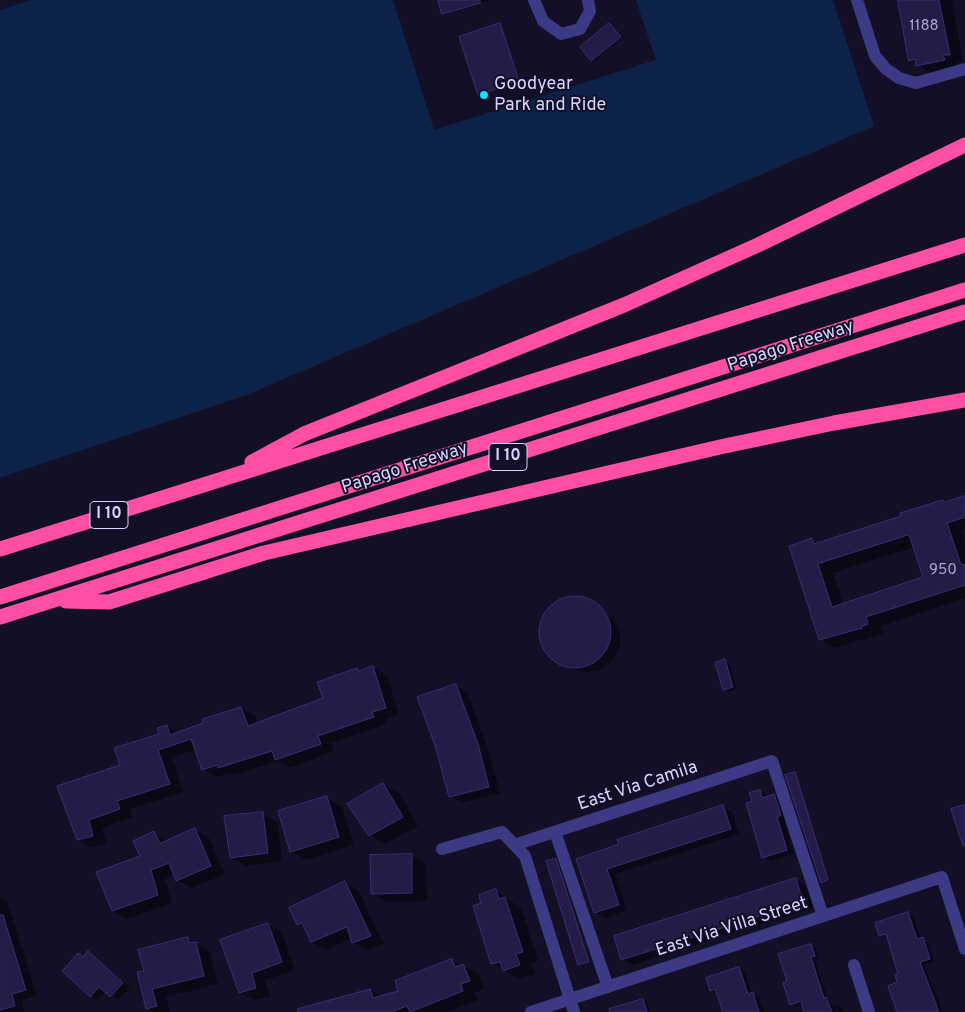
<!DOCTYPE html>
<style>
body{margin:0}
canvas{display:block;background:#130f26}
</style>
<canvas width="965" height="1012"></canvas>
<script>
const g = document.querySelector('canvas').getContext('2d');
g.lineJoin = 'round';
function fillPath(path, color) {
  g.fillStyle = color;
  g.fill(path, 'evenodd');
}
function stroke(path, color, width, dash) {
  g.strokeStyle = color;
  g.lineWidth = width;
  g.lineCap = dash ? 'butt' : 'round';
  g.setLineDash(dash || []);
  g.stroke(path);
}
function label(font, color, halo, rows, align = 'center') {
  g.font = font + ' Overpass,sans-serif';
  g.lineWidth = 4;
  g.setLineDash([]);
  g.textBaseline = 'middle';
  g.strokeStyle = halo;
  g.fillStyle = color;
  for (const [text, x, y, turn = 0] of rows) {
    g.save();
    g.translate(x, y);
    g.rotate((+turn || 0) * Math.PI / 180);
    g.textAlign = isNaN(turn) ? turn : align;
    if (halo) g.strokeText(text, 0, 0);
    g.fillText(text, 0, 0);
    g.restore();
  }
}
fillPath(new Path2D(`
 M 30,0 L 393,0 L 434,130 L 656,60 L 636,0 L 833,0 L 874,126 L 246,395 L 0,478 L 0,10 Z`), '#0c2248');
fillPath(new Path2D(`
 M 439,0 L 490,0 L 445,14 Z
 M 899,0 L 952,0 L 963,62 L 957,62 L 959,68 L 932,74 L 910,60 Z
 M 500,25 L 520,82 L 481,95 L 479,94 Z
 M 611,26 L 622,38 L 594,61 L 592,60 Z
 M 965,497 L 965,530 L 962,532 L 965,542 L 965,598 L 881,626 L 883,633 L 865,640 L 862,639 L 835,648 L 820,639 L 812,539 L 819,544 L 902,517 L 943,501 L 946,503 ZM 914,547 L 924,578 L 843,604 L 833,573 Z
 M 579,597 L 601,607 L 617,623 L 620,633 L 620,645 L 616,655 L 609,664 L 599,670 L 588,672 L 576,671 L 555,660 L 547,652 L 541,641 L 540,630 L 542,619 L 548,609 L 568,598 Z
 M 725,661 L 729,663 L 737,689 L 729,692 L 724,689 Z
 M 373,668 L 387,676 L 399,715 L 385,720 L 387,724 L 331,743 L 334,751 L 290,768 L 278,761 L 233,775 L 229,773 L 217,777 L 203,769 L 196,749 L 172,758 L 183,792 L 130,809 L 133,817 L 102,828 L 107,843 L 92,848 L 78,840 L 59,787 L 121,766 L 161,734 L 167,726 L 179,733 L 241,708 L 255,716 L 258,724 L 324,699 L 357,670 L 360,672 Z
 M 456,686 L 468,693 L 489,752 L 500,793 L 462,803 L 450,796 L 437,745 Z
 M 794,773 L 829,881 L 824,883 L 822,882 Z
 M 383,784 L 399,793 L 418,826 L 385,844 L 370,835 L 349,805 Z
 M 760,791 L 768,797 L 774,796 L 782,800 L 788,819 L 784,821 L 794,854 L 771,861 L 763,857 L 753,802 Z
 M 327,798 L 342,807 L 354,845 L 307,860 L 291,851 Z
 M 723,807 L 732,812 L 739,834 L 615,874 L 627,910 L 605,918 L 595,912 L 578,859 Z
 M 262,814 L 278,822 L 282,861 L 246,866 L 231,857 Z
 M 195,830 L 209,838 L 225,874 L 192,888 L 177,880 L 175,874 L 165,879 L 172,903 L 127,919 L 113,911 L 154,833 L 168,841 Z
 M 411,855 L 426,864 L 427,901 L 387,902 L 372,893 Z
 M 555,860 L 590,963 L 581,965 L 579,964 Z
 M 796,880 L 806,886 L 813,908 L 633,965 L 622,959 Z
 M 345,883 L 359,891 L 384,944 L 367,950 L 353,942 L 352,938 L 326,950 L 312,942 L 307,929 L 298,924 Z
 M 496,891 L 521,908 L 538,961 L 531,963 L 535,974 L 519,979 L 492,963 L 483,904 Z
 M 0,897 L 7,901 L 37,996 L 22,1000 L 24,1012 L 0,1012 Z
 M 908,913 L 914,917 L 921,939 L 928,942 L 934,962 L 924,965 L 943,1012 L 898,1012 L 899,975 L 888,938 L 880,935 Z
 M 268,924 L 282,932 L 295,970 L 265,980 L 270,996 L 254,1000 L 240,992 Z
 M 187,939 L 210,951 L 218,984 L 166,997 L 170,1012 L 154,1012 L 147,1008 L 145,972 Z
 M 811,945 L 816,948 L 819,959 L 815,960 L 828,999 L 833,1006 L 837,1005 L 842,1008 L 844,1012 L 806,1012 L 803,1005 L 796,1007 L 791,1004 L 789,982 Z
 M 89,953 L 130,988 L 118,1000 L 106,991 L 98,1000 L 91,996 L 84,958 Z
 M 452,960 L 479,974 L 484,989 L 475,993 L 478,1000 L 447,1012 L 314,1012 L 370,990 L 382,997 L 400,992 Z
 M 739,968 L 745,972 L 752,994 L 759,997 L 764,1012 L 724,1012 L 717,994 L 711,990 Z
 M 643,1000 L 648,1003 L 650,1012 L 611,1012 Z`), '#0007');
const building = new Path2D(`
 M 438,0 L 480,0 L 480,3 L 442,14 Z
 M 898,0 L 939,0 L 950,55 L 943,55 L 945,60 L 916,66 L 915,59 L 909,61 Z
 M 500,23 L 519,81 L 478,95 L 459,37 Z
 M 609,23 L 621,37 L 591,61 L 580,47 Z
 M 965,496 L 965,517 L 947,523 L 961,565 L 965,564 L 965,585 L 866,617 L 868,624 L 862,626 L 862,628 L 819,640 L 789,546 L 812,538 L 814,544 L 901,516 L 900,513 L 943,500 L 944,502 ZM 909,535 L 923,577 L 832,607 L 818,564 Z
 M539 632a36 36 0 1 1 72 0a36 36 0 1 1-72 0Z
 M 725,659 L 733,687 L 723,690 L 715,663 Z
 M 373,666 L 386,708 L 372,712 L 374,717 L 318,736 L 321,744 L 275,760 L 272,751 L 218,768 L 217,765 L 202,770 L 191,739 L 158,750 L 170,784 L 117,801 L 120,809 L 89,820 L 93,836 L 77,840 L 57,786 L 120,765 L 114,748 L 159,734 L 157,728 L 167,725 L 170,735 L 203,723 L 202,719 L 241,707 L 248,726 L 323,698 L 317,682 L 357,668 L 358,671 Z
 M 456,684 L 478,744 L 489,787 L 449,797 L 435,745 L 417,697 Z
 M 795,772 L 828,880 L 821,883 L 785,775 Z
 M 383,783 L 403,817 L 369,836 L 347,804 Z
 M 760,790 L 762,798 L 774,794 L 781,815 L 777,817 L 787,850 L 762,858 L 746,803 L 752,801 L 749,793 Z
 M 327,796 L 339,837 L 290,852 L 278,811 Z
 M 723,805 L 731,829 L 607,869 L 619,905 L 594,913 L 576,859 L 619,844 L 617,840 Z
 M 965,805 L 965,845 L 963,846 L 951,809 Z
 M 263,812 L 268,853 L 230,858 L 224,816 Z
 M 195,828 L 211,866 L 176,881 L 169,863 L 151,870 L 158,895 L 112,911 L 96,872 L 140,856 L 133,841 L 154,831 L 160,843 Z
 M 412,854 L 412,893 L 371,894 L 370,855 Z
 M 556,859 L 589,962 L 578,965 L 546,861 Z
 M 796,878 L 803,902 L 621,960 L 614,936 Z
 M 345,881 L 371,936 L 352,943 L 347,927 L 311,942 L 302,923 L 297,925 L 289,908 Z
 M 496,889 L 499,899 L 505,897 L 523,952 L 516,954 L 520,965 L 503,971 L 500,962 L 491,964 L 473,906 L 481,903 L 479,895 Z
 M 908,912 L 917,939 L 923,937 L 930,959 L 920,962 L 939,1012 L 897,1012 L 888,986 L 897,982 L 895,975 L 898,974 L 886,934 L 879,936 L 875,923 Z
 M 0,915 L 3,915 L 26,990 L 12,994 L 15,1006 L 0,1010 Z
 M 268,923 L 282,962 L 252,973 L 256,988 L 239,993 L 220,940 Z
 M 188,937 L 189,943 L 196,942 L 204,976 L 152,989 L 157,1006 L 146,1009 L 137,972 L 144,971 L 138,950 Z
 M 811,944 L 815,956 L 811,957 L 824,998 L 826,997 L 832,1012 L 804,1012 L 801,1001 L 790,1005 L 783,983 L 787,981 L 778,954 Z
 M 88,951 L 123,983 L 110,997 L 99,987 L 90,997 L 62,971 L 78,953 L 83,957 Z
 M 452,959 L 455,967 L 463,964 L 470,981 L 461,984 L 463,991 L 410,1012 L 407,1006 L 391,1012 L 298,1012 L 297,1009 L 370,989 L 373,998 L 398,991 L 395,981 Z
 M 739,967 L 748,994 L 753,992 L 759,1012 L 723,1012 L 715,989 L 710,991 L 706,978 Z
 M 643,999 L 647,1012 L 610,1012 L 609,1009 Z`);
fillPath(building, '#241b47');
stroke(building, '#3b2d73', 1);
stroke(new Path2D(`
 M 534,0 L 543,21 L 561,34 L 580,29 L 590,11 L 588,0
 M 857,0 L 875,56 L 886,69 L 899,78 L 916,83 L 965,69
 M 555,832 L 608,987
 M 514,845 L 772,761 L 823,916
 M 442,849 L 502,832 L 525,856 L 574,1012
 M 854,965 L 869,1012
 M 531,1012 L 942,877 L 965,949`), '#3d3a85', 12);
stroke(new Path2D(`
 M 252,462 L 304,434 L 624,305 L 758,245 L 965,145
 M 0,549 L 965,245
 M 0,597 L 965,290
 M 66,601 L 109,602 L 264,553 L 720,447 L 834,423 L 965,400
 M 0,617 L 965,312`), '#ff4fa3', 15);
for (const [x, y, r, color] of [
 [484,95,5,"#00e5ff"]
]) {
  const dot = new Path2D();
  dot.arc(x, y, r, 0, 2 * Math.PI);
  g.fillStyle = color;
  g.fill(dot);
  stroke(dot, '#130f26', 2);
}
label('15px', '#aca6d1', null, [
 ["1188",924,27],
 ["950",943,571]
]);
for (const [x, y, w] of [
 [508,457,38],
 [109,515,38]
]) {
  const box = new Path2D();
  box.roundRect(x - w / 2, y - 13.5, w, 27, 4);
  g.fillStyle = '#130f26';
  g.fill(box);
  stroke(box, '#d9d4ff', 1);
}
label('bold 16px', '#d9d4ff', null, [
 ["I 10",508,457],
 ["I 10",109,515]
]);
label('18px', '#d9d4ff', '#130f26', [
 ["Goodyear",494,85],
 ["Park and Ride",494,106]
], 'left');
label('18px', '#d9d4ff', '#130f26', [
 ["Papago Freeway",791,347,-18],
 ["Papago Freeway",405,469,-18],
 ["East Via Camila",638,787,-18],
 ["East Via Villa Street",732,928,-18]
]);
</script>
